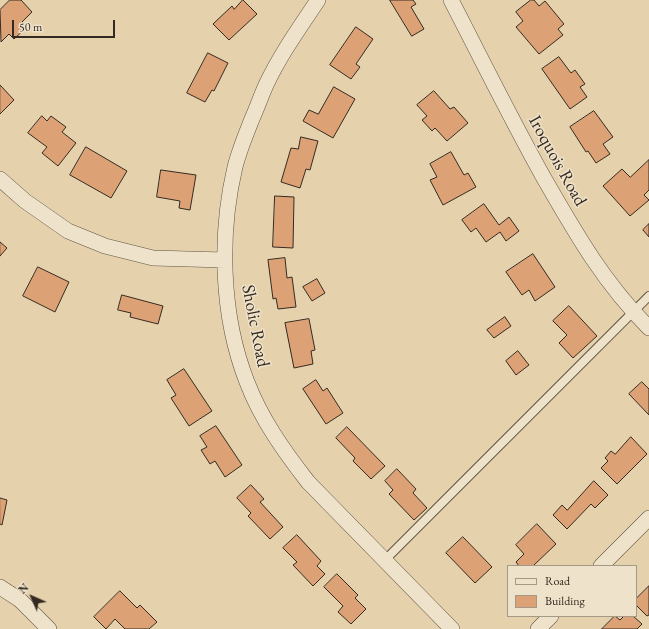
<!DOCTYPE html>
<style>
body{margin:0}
#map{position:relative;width:649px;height:629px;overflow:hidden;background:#e5d2ad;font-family:"EB Garamond",serif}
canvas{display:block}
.legend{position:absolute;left:507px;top:565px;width:130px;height:52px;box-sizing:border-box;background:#eee2ca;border:1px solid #a49886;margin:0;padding:5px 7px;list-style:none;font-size:12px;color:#352a21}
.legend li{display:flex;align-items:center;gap:8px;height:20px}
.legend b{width:20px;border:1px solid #a49886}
.north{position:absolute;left:12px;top:577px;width:40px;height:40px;-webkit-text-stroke:3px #eee2ca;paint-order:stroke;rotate:315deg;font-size:11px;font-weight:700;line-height:16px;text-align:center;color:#352a21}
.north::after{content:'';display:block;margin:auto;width:14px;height:18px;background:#352a21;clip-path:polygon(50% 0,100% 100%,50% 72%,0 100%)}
.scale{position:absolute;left:12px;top:20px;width:103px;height:18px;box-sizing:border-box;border:2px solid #352a21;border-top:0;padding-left:5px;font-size:12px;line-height:14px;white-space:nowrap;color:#352a21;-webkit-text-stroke:3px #eee2ca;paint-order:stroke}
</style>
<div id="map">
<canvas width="649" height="629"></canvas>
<ul class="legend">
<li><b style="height:5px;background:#eee2ca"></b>Road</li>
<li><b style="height:11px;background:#dca276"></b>Building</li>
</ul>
<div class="north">N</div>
<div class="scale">50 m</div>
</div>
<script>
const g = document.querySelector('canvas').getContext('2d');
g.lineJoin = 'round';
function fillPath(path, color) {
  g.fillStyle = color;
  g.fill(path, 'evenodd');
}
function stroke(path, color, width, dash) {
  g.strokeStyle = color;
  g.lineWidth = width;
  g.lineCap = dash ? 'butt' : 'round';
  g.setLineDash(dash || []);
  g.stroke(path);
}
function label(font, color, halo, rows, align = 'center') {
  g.font = font + ' "EB Garamond",serif';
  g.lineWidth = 3;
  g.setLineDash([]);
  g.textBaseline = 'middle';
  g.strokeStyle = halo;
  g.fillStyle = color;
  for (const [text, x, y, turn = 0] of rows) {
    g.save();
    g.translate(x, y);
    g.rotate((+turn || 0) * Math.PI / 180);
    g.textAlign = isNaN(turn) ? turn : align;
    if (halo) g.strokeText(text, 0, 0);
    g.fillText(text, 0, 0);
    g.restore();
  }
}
const building = new Path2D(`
 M 10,0 L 21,0 L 32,12 L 22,22 L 27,27 L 14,39 L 9,34 L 1,42 L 0,10 Z
 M 243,0 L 257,14 L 229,40 L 213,24 L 232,6 L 234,9 Z
 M 390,0 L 413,0 L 416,4 L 411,7 L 424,29 L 412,36 Z
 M 531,0 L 534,0 L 539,6 L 545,1 L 564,24 L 558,29 L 563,35 L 539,54 L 516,27 L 523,21 L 516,12 Z
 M 356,27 L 373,39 L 356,64 L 360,67 L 351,79 L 330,65 Z
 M 208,53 L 228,63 L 214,91 L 212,90 L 205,102 L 187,93 Z
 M 559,57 L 571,73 L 575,70 L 585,84 L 580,87 L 587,97 L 570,109 L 542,69 Z
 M 0,85 L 14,100 L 0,114 Z
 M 334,87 L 355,99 L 333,138 L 303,121 L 309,110 L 318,114 Z
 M 434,91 L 450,109 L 454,107 L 468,123 L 447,141 L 435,128 L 432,131 L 422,120 L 427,116 L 417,105 Z
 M 594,111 L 613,137 L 603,144 L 610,154 L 596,163 L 588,151 L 586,152 L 570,127 Z
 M 42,116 L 47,121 L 51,116 L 66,127 L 62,132 L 76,143 L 58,166 L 42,153 L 47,147 L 28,133 Z
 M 301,137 L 318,141 L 310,170 L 306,169 L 300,188 L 281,182 L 291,148 L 298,149 Z
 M 86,147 L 127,171 L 111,198 L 70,175 Z
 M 451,152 L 464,175 L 468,173 L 476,187 L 443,205 L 430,180 L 437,177 L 430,164 Z
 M 649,160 L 649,190 L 644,195 L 649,200 L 630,216 L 603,186 L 622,169 L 630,177 Z
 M 161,170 L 196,175 L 190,210 L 179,208 L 180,201 L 157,197 Z
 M 275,196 L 294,197 L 293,248 L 273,247 Z
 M 484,204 L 499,225 L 509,217 L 519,231 L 506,241 L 500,232 L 486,242 L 476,228 L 471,232 L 462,220 Z
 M 649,224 L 649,237 L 643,230 Z
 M 0,242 L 7,248 L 0,256 Z
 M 533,254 L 555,287 L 535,301 L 529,290 L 522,295 L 506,272 Z
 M 285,258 L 287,278 L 292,277 L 296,307 L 278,309 L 276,298 L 273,299 L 268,260 Z
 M 38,267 L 69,282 L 55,312 L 23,296 Z
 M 317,279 L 325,293 L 312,301 L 303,287 Z
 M 122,295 L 163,306 L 158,324 L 130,317 L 131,313 L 118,310 Z
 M 569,306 L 597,336 L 573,358 L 559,343 L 567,335 L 553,321 Z
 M 505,317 L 511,326 L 494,338 L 487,330 Z
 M 309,319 L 315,350 L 311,351 L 313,364 L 294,368 L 285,323 Z
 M 518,351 L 529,365 L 516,375 L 506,361 Z
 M 184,369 L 212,411 L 189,426 L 171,398 L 176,395 L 167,380 Z
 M 316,380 L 323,391 L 327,388 L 343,413 L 326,424 L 303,389 Z
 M 642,382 L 649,389 L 649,415 L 629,394 Z
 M 216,426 L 242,465 L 225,477 L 215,461 L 210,464 L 201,450 L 207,447 L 200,436 Z
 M 347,427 L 385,466 L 371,479 L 353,461 L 355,458 L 336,438 Z
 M 631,437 L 647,454 L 617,484 L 601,468 L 608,461 L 605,458 L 611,451 L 615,454 Z
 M 397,469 L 416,489 L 413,493 L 427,508 L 414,520 L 389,494 L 393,490 L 385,481 Z
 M 594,481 L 608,495 L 595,508 L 591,504 L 567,529 L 553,515 L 562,505 L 567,510 Z
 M 251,485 L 264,499 L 260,502 L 283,527 L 270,539 L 248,516 L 251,513 L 237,498 Z
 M 0,498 L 7,500 L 2,525 L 0,524 Z
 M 537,524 L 556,544 L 533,566 L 519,566 L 516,562 L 524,554 L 516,545 Z
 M 297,535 L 321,561 L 317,566 L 325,574 L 313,586 L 293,565 L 297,562 L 283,548 Z
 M 463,537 L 492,567 L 475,583 L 446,553 Z
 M 337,574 L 358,595 L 355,598 L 366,609 L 351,624 L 338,612 L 343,606 L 324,587 Z
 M 649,586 L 649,615 L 647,616 L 636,605 L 636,599 Z
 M 120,591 L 137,608 L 140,605 L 157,622 L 149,629 L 125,629 L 115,619 L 106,629 L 94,617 Z
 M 615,616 L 620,620 L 624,616 L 633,616 L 642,624 L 637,629 L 602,629 Z`);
fillPath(building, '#dca276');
stroke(building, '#352a21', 1);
const lane = new Path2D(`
 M 385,560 L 649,296`);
const street = new Path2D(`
 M 318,0 C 300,27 280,55 266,85 C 261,96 257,108 252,119 C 246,134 239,151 235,167 C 219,235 221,316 247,382 C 261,419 284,451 308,482 L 452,629
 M 451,0 C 482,60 512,121 545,180 C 576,234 604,283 649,328
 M 0,179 L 25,201 L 68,231 L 105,246 L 153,258 L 224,260
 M 601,566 L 649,518
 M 0,587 L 20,600 L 49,629
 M 538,629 L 551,616`);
stroke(lane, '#615444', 10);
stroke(street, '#615444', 16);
stroke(lane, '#eee2ca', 8);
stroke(street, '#eee2ca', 15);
label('18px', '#352a21', '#eee2ca', [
 ["Iroquois Road",557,161,61],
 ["Sholic Road",255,326,79]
]);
</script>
